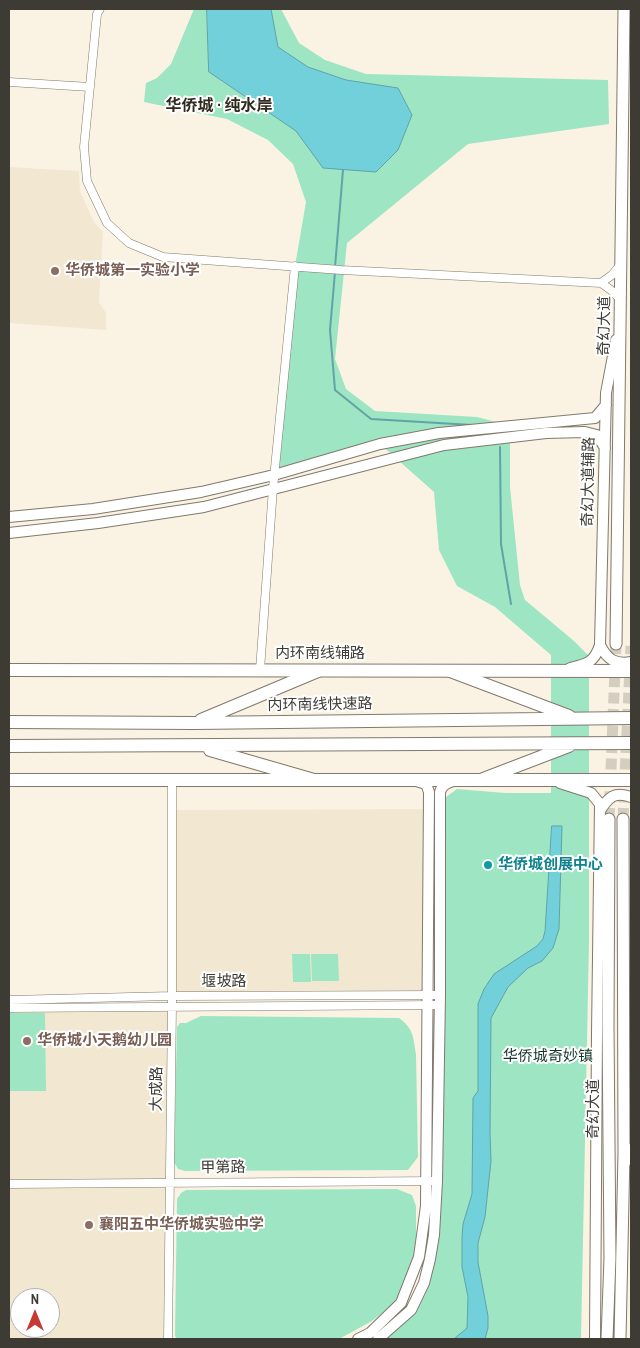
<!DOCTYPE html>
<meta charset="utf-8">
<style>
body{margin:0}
#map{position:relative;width:640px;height:1348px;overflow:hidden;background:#faf3e4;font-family:"Archivo Narrow",sans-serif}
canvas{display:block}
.frame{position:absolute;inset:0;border:10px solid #3e3b35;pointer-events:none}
.north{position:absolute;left:10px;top:1288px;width:50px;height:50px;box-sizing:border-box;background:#fff;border:1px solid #b2b1ae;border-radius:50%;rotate:0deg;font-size:14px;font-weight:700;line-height:20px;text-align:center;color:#3e3b35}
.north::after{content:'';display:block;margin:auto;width:18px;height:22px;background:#c73933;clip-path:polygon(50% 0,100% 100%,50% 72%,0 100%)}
</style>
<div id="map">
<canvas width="640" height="1348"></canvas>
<div class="frame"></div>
<div class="north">N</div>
</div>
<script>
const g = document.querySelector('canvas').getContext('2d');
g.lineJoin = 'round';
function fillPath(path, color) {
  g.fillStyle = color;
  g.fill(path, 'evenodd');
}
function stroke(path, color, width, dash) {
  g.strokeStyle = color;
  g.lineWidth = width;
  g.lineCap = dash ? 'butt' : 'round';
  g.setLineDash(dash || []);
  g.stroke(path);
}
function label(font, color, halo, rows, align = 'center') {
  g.font = font + ' "Archivo Narrow","Noto Sans SC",sans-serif';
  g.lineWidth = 4;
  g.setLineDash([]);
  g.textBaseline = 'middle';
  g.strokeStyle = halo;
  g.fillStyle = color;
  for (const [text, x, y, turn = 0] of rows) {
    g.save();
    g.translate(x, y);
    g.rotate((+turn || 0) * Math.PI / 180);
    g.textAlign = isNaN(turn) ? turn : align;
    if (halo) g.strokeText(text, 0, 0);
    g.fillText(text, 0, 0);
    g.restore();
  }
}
fillPath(new Path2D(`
 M 9,167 L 79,171 L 80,191 L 94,222 L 103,232 L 99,302 L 106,313 L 106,330 L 9,323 Z
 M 429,809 L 428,995 L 172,996 L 172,810 Z
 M 172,1005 L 168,1339 L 9,1339 L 9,1008 ZM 20,1298 L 50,1298 L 50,1328 L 20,1328 Z`), '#f2e8d2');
fillPath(new Path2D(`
 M 194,9 L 281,9 L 299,43 L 325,60 L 366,74 L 608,80 L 609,124 L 468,144 L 347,243 L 335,359 L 346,389 L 375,411 L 477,417 L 500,423 L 510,441 L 510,487 L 520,585 L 525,600 L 574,641 L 589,656 L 589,941 L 581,1339 L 378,1339 L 411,1310 L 430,1259 L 444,803 L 446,797 L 457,789 L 505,793 L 551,793 L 551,655 L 495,607 L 457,586 L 439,550 L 434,492 L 380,444 L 274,475 L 295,266 L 306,202 L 293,164 L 268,140 L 227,119 L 144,102 L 146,83 L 157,78 L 171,64 Z
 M 292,954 L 310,954 L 311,982 L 293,982 Z
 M 311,954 L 338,954 L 339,981 L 312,981 Z
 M 9,1013 L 45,1013 L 46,1091 L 9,1091 Z
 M 201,1016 L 399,1018 C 414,1029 413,1037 416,1054 L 418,1157 L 408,1170 L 185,1171 L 178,1169 L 174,1162 L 177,1027 L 180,1023 L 186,1023 Z
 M 397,1189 L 412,1195 L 416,1206 L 416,1238 L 414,1256 L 398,1301 L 372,1321 L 339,1339 L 177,1339 L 175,1336 L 177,1199 L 181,1193 L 186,1190 Z`), '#9de5c3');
const water = new Path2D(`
 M 207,9 L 271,9 L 278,47 L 308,67 L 346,80 L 398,88 L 412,115 L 398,150 L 376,172 L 323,168 L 296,131 L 209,72 Z
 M 552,826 L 562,826 L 559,929 L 553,948 L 542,961 L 528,968 L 508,987 L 491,1018 L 490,1133 L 491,1161 L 485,1217 L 478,1243 L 478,1262 L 488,1316 L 488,1328 L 485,1339 L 454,1339 L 467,1328 L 468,1297 L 462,1267 L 462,1237 L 463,1224 L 472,1194 L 473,1098 L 478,1091 L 478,1004 L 484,989 L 494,974 L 537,946 L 543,939 L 545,931 Z`);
fillPath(water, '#71d0da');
stroke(water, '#62a3a8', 1);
stroke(new Path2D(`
 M 335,267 L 343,170
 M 335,272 L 330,330 L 335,390 L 371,419 L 472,425
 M 500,447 L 501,544 L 511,604`), '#62a3a8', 2);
stroke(new Path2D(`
 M 609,819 L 616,644
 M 623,819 L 631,646`), '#d4cec1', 11, [11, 5.5]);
const minor = new Path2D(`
 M 100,9 L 97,14 L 84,147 L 87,181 L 107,223 L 129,243 L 163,257 L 341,270 L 601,283 L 611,290 L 621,300
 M 9,82 L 90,87
 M 601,283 L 612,275 L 621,264
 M 260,670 L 273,488 L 295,266
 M 9,1000 L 172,996 L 440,995
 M 9,1008 L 439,1005
 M 9,1184 L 437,1181
 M 168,1339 L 172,1005 L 172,780`);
const tertiary = new Path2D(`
 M 9,517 L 93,509 L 201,492 L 274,475 L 380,444 L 439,433 L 595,418 L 606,405
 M 9,533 L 98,523 L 204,507 L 444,445 L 546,433 L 585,432 L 597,435 L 605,448
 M 600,645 C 607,659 615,665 631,662
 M 570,668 C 587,664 594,663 600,645 L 606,393 L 616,340
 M 560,783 L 591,793 L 600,804 L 597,1033 L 595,1339
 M 600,811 C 608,797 615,791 631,797
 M 624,1165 L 631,1149
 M 358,1339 L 370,1333 L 401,1303 L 419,1257 L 426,1206 L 429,792 L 426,784 L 416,781
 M 378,1339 L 411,1310 L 424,1283 L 430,1259 L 434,1235 L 437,1181 L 440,995 L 440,792 C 442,785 447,783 453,781`);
const secondary = new Path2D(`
 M 616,644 L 624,9
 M 607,1339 L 610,1258 L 608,1026 L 609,819
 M 620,1339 L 624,1153 L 623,819`);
const primary = new Path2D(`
 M 9,670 L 631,671
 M 9,780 L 631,780`);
const trunk = new Path2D(`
 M 450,671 L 569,716
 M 201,720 L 318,671
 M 9,722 L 194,723 L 631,718
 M 9,746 L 631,743
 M 210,750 L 314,780
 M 483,779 L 569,746`);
stroke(minor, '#80796c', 9);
stroke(tertiary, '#80796c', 12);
stroke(secondary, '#80796c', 13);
stroke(primary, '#80796c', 14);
stroke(trunk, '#80796c', 14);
stroke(minor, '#fff', 8);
stroke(tertiary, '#fff', 10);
stroke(secondary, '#fff', 11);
stroke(primary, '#fff', 12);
stroke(trunk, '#fff', 12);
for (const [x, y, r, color] of [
 [55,271,5,"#8d6e63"],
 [488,865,5,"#0f9aa8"],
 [27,1041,5,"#8d6e63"],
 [89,1225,5,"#8d6e63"]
]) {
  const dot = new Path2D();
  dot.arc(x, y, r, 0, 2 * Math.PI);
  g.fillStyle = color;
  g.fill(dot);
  stroke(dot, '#fff', 2);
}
label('bold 15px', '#785e54', '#fff', [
 ["华侨城第一实验小学",65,271],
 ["华侨城小天鹅幼儿园",37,1041],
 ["襄阳五中华侨城实验中学",99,1225]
], 'left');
label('15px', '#3e3b35', '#fff', [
 ["奇幻大道",605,326,-89],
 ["奇幻大道辅路",589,482,-89],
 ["内环南线辅路",320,654],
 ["内环南线快速路",320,705,-1],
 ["堰坡路",224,982],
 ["大成路",157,1089,-89],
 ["奇幻大道",594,1109,-90],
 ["甲第路",223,1168,-1]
]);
label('bold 15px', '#0d838f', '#fff', [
 ["华侨城创展中心",498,865]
], 'left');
label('15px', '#143628', '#fff', [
 ["华侨城奇妙镇",548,1057]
]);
label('bold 16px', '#2f2a1e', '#fff', [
 ["华侨城 · 纯水岸",219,107]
]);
</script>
